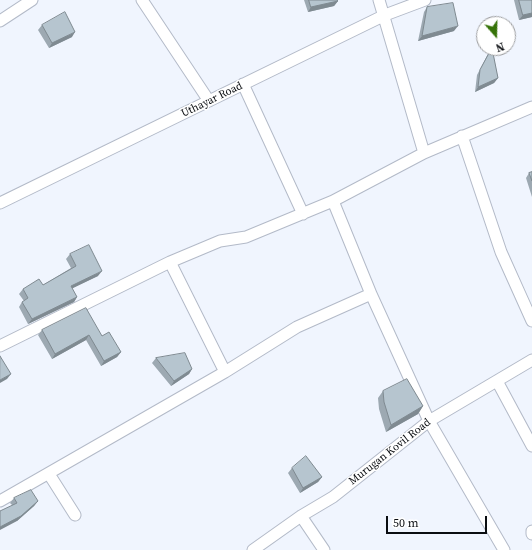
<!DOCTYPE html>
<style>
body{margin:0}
#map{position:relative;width:532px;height:550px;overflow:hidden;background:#f0f5fe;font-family:"Source Serif 4",serif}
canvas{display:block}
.north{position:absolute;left:476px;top:16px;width:40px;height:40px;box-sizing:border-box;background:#fff;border:1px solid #9d9ea0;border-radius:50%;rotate:160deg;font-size:11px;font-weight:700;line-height:16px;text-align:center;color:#0a0d11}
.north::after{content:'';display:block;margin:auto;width:14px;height:18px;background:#367308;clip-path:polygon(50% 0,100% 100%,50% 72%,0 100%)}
.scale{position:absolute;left:386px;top:516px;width:101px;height:18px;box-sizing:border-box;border:2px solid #0a0d11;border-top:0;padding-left:5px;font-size:12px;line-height:14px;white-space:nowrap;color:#0a0d11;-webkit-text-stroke:3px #fff;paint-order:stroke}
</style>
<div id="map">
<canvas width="532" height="550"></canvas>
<div class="north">N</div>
<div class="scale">50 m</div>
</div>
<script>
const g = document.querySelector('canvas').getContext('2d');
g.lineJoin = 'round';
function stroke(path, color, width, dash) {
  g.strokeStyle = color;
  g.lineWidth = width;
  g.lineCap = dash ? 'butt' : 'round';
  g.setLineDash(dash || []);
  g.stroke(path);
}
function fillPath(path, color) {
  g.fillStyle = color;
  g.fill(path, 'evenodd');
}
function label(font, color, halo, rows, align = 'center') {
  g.font = font + ' "Source Serif 4",serif';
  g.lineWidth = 3;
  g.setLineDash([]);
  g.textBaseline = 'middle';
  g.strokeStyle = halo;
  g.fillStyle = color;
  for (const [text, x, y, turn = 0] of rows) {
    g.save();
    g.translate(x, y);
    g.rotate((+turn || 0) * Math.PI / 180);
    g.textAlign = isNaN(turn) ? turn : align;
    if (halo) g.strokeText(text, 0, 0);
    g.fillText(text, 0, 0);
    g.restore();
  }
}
const minor = new Path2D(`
 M 142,0 L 209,101
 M 379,0 L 424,153
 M 0,21 L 32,0
 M 243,84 L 303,214
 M 462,136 L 501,252 L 532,321
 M 0,203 L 385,15 L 425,0
 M 170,262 L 225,372
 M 371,294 L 429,421 L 504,550
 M 0,346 L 170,262 L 220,241 L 246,237 L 333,201
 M 497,381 L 532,446
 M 49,474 L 75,515
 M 0,501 L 225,372 L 297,327 L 371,294 L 333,201 L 424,153 L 532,107
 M 301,516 L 324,550
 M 532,531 L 532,534
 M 253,550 L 301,516 L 333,497 L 429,421 L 532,360`);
stroke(minor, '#b3bac8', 13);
stroke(minor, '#fff', 11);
fillPath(new Path2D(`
 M 304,0 L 337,0 L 338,1 L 334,6 L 308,12 Z
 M 514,0 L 532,0 L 532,17 L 519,20 Z
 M 427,7 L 454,31 L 418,41 L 424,12 Z
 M 42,25 L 72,37 L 49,48 L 38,30 Z
 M 492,48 L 498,78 L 494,83 L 475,92 L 477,75 L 489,52 Z
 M 532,172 L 532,197 L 526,178 L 529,173 Z
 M 70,254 L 98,276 L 72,288 L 77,297 L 74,302 L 28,324 L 19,307 L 22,302 L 24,301 L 19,294 L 23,289 L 43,285 L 71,268 L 66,259 Z
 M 42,330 L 102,336 L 121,352 L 117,357 L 101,366 L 86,340 L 52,359 L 38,335 Z
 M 156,358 L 192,369 L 189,374 L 171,386 L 152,363 Z
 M 383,391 L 423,406 L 418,414 L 386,432 L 379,409 L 378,398 Z
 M 292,468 L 322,477 L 318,482 L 300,493 L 288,473 Z
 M 14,498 L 38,501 L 34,506 L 17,521 L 12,505 L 10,503 Z`), '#9da9b2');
fillPath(new Path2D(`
 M 338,1 L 334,6 L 308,12 L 311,7 Z
 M 532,13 L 532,17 L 519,20 L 523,15 Z
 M 458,26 L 454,31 L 418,41 L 422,36 Z
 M 75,32 L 72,37 L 49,48 L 52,43 Z
 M 498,78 L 494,83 L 475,92 L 478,87 Z
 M 102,271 L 98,276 L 67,291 L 71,286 Z
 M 77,297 L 74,302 L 28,324 L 32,319 Z
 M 89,335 L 86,340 L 52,359 L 55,354 Z
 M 121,352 L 117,357 L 101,366 L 104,361 Z
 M 192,369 L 189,374 L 171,386 L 174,381 Z
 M 11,374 L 7,379 L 0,383 L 0,380 Z
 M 423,406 L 418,414 L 386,432 L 391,425 Z
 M 322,477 L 318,482 L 300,493 L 303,488 Z
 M 38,501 L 34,506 L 17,521 L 0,530 L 0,527 Z`), '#7f8a91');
const building = new Path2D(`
 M 309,0 L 337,0 L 338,1 L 311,7 Z
 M 519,0 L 532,0 L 532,13 L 523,15 Z
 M 453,3 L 458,26 L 422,36 L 427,7 Z
 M 65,12 L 75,32 L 52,43 L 42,25 Z
 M 492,48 L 498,78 L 478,87 L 480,70 Z
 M 532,172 L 532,181 L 529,173 Z
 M 89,245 L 102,271 L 71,286 L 77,297 L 32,319 L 22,302 L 28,298 L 23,289 L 39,279 L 43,285 L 76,266 L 70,254 Z
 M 86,308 L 102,336 L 109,332 L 121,352 L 104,361 L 89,335 L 55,354 L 42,330 Z
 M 185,353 L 192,369 L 174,381 L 156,358 Z
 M 0,356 L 11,374 L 0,380 Z
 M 407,379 L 423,406 L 391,425 L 384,402 L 383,391 Z
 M 306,456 L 322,477 L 303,488 L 292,468 Z
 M 31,490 L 38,501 L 21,516 L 0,527 L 0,511 L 17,503 L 14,498 Z`);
fillPath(building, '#b6c5cf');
stroke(building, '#7f8a91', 1);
label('11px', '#0a0d11', '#fff', [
 ["Uthayar Road",212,100,-26],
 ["Murugan Kovil Road",390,452,-38]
]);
</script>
